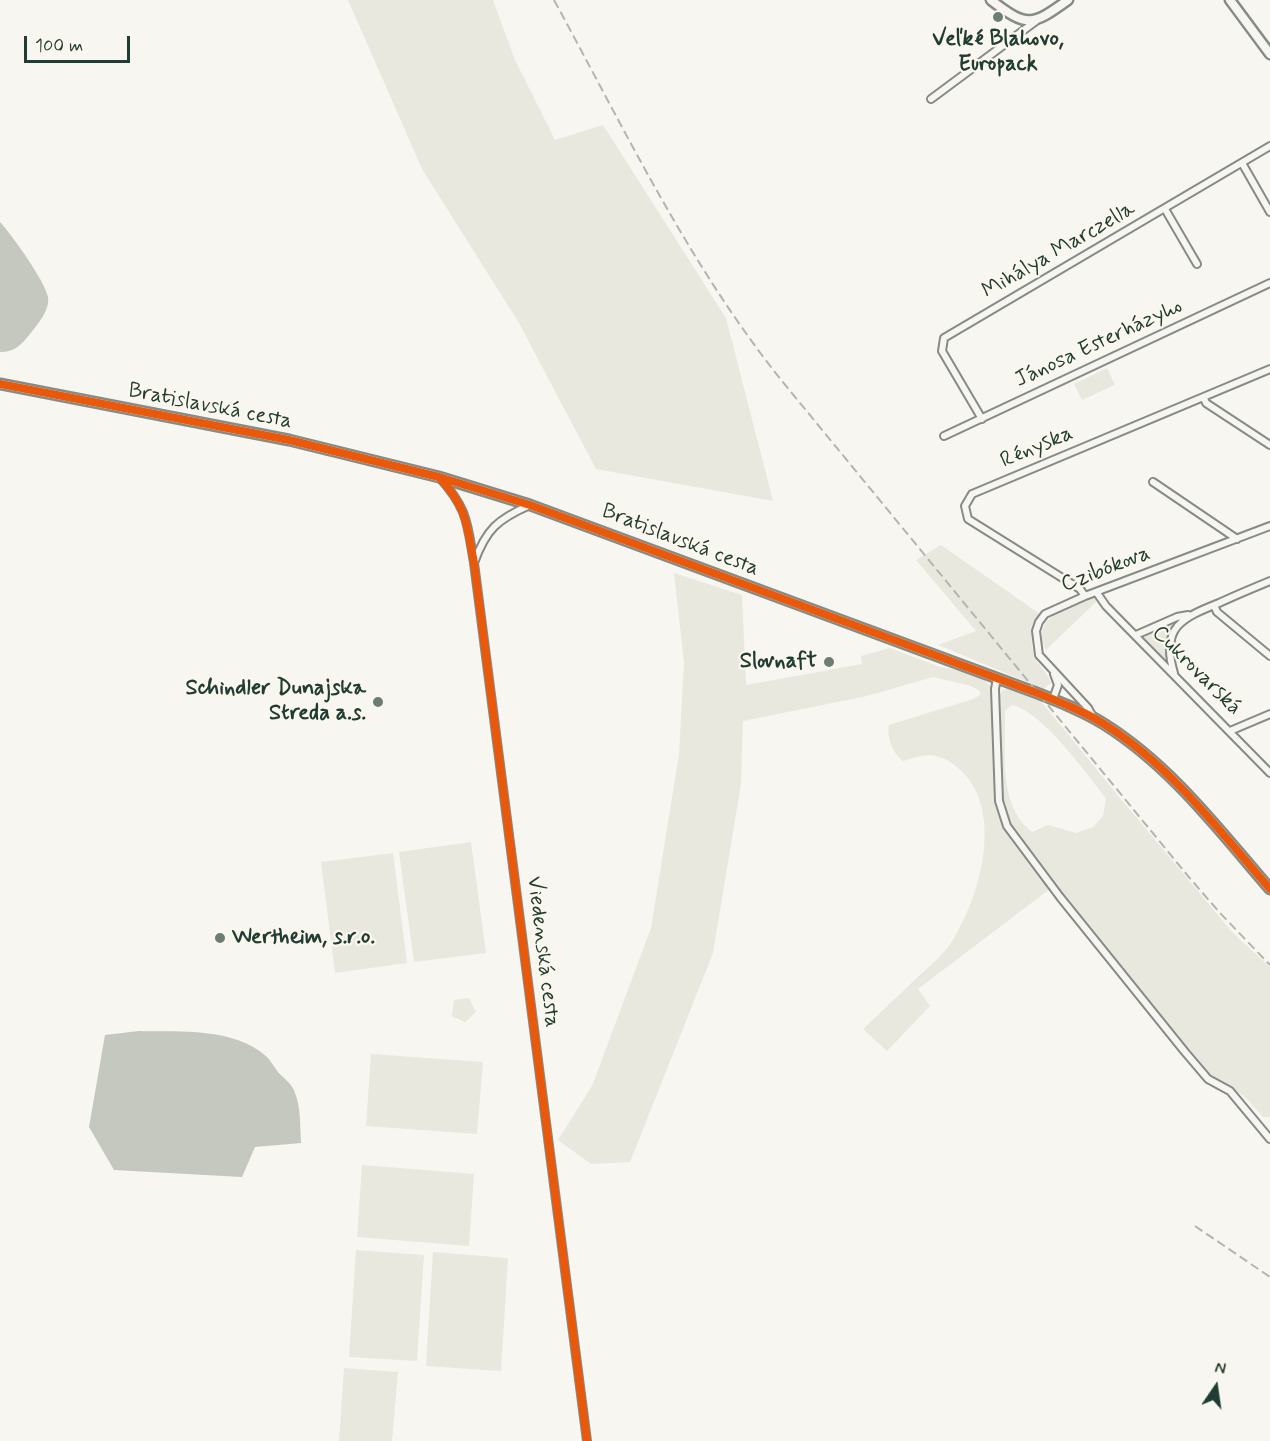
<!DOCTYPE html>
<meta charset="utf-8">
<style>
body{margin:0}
#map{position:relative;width:1270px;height:1441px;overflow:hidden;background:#f8f6f0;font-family:Mynerve,sans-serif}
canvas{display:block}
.north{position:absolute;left:1186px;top:1357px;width:60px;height:60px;-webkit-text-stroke:4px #fbf7ec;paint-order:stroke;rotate:13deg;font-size:16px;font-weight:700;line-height:24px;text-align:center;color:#1f3d34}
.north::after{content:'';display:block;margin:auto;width:21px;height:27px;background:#1f3d34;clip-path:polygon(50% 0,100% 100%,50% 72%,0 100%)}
.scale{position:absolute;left:24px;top:36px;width:106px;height:27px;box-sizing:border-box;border:3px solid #1f3d34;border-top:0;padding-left:8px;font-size:18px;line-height:21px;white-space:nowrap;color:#1f3d34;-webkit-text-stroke:4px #fbf7ec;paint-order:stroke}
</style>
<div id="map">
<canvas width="1270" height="1441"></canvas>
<div class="north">N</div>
<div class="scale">100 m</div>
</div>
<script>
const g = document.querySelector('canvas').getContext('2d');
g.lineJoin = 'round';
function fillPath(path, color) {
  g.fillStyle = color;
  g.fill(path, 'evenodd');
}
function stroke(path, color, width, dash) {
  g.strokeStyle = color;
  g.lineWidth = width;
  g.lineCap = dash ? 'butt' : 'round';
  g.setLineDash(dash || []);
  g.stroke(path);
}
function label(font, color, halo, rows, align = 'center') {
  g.font = font + ' Mynerve,sans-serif';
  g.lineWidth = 4.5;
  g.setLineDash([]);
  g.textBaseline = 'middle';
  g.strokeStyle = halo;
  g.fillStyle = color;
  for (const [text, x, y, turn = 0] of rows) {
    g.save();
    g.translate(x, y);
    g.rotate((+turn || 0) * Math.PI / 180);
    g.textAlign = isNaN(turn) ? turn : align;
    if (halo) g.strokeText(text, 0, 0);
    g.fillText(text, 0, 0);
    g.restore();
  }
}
fillPath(new Path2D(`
 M 348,0 L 493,0 L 515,60 L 555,140 L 603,125 L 726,318 L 773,501 L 596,469 L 519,323 L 422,169 Z
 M 1107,368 L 1115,385 L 1082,400 L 1074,384 Z
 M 941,545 L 1040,614 C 1031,627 1029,643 1035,658 C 1040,667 1048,673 1051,683 L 1044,689 L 938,645 L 976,631 L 916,560 Z
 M 674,573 L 742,595 L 746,685 L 862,664 L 861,656 L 890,648 L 940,667 L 962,671 L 983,679 L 991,687 L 995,799 C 1001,835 1028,861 1050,889 L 918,989 L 930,1006 L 887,1051 L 863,1029 C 882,1011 901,993 920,975 C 932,964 946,952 954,938 C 981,894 1005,807 958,768 C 951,761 940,756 930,755 C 921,755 911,759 903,761 C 893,754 886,736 889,725 L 973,699 L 980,695 L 980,691 L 971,686 L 933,677 L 867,696 L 743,721 L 741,784 L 713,953 L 630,1162 L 591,1164 L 558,1140 L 592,1086 L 651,928 L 679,754 L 684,662 Z
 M 1095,598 L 1097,601 L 1046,650 C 1030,618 1069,603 1095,598 Z
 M 1177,621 L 1168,641 L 1170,668 L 1143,640 L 1149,632 Z
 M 1010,688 L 1039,699 L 1120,798 L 1233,933 L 1270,967 L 1270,1117 L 1263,1117 L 1244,1096 L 1198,1066 L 1016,835 C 1013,830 1009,824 1007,819 C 996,792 1000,727 999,696 L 1003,690 ZM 1012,705 C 1043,712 1085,772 1106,798 L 1103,816 L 1093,827 L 1076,833 L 1048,825 L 1032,832 C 997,804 1006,751 1005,711 Z
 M 471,842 L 486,953 L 414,962 L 399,852 Z
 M 393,853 L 407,963 L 335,973 L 321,862 Z
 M 469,998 L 476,1012 L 465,1022 L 452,1016 L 454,1000 Z
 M 371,1054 L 483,1062 L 477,1134 L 366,1126 Z
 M 362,1165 L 474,1174 L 469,1246 L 357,1237 Z
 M 356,1250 L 424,1255 L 417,1361 L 349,1357 Z
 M 433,1252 L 508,1258 L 501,1371 L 426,1366 Z
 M 344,1368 L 398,1372 L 392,1441 L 339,1441 Z`), '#e8e8df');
fillPath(new Path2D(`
 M 0,222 C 12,235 45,281 48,297 C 50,310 38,324 30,334 C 21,345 15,352 0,352 Z
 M 139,1031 C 180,1032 234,1027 267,1057 C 271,1061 274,1067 278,1072 C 284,1079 292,1083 295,1093 C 301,1108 300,1126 301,1143 L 255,1147 L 242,1177 L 114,1170 L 89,1127 L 105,1035 Z`), '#c4c8bf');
const street = new Path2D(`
 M 931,99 L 1036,21
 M 1242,163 L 1270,212
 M 1165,209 L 1197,264
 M 1204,398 L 1206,403 L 1270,445
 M 982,419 L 942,351 L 944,338 L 1270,146
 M 944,436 L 1270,283
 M 439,477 C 468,509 467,523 474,563 L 587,1441
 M 1153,482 L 1237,539
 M 474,563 C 486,529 498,519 530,505
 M 1097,593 L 1106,606 L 1270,773
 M 1085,596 L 1080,589 L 968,519 L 965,506 L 972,494 L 1270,369
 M 1214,605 L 1217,612 L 1270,656
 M 1136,635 L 1177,617 L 1188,615
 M 1174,673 C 1160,627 1182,618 1219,603 C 1236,595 1253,588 1270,581
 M 997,678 L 995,689 L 999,801 L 1007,826 L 1060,897 L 1185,1052 L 1208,1079 L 1230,1091 L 1270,1139
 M 1053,699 L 1058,685 L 1054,674
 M 1093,717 L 1088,708 L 1039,655 L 1036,631 L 1039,622 L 1045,614 L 1085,596 L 1270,526
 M 1230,731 L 1270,714`);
const secondary = new Path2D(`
 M 991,0 C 1027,28 1032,26 1068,0
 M 1230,0 L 1270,54
 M 0,384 L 289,440 L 439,477 L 530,505 L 1037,693 C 1060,702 1083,711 1104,724 C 1171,766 1219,830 1270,889`);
stroke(street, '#868b86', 10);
stroke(secondary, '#868b86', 13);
stroke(street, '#f6f5f1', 6);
stroke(secondary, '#f6f5f1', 8);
stroke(new Path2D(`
 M 554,0 C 625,130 689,265 782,381 L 1188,876 L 1220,913 L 1270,965
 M 1195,1226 L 1270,1277`), '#b2b5b1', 2, [9, 4.5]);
stroke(new Path2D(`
 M 0,384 L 289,440 L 439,477 L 530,505 L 1037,693 C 1060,702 1083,711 1104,724 C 1171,766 1219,830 1270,889
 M 439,477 C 468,509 466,523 474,563 L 587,1441`), '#e8590c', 8);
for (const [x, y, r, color] of [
 [998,17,6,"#6b7e76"],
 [829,662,6,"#6b7e76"],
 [378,702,6,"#6b7e76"],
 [220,938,6,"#6b7e76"]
]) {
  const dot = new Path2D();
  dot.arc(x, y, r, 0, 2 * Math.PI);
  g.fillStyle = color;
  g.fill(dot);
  stroke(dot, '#fbf7ec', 2);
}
label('bold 22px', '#1f3d34', '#fbf7ec', [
 ["Veľké Blahovo,",998,40,"center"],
 ["Europack",998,65,"center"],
 ["Slovnaft",817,662],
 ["Schindler Dunajska",366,689],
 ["Streda a.s.",366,714],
 ["Wertheim, s.r.o.",232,938,"left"]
], 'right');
label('22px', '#1f3d34', '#fbf7ec', [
 ["Mihálya Marczella",1059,251,-30],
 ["Jánosa Esterházyho",1099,344,-25],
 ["Bratislavská cesta",210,407,11],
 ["Rényska",1037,448,-23],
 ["Bratislavská cesta",680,541,21],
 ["Czibókova",1106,570,-21],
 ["Cukrovarská",1196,671,45],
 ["Viedenská cesta",542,952,83]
]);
</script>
